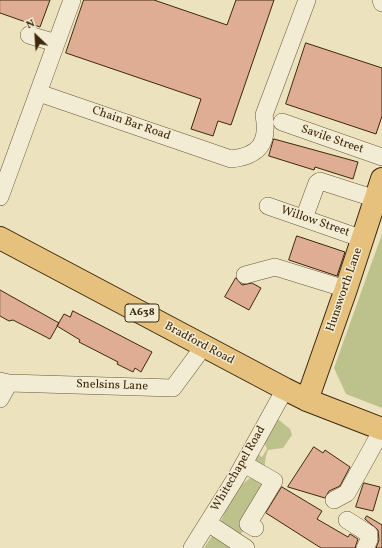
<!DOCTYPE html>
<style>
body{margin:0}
#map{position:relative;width:382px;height:548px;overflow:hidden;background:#ece2bd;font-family:Vollkorn,serif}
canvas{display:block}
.north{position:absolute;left:16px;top:16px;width:40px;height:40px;-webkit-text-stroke:3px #f3ecd4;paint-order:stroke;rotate:335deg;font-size:11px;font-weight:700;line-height:16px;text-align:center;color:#3d280b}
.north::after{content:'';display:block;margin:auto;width:14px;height:18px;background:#3d280b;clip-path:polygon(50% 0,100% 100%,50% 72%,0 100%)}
</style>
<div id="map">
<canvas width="382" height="548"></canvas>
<div class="north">N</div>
</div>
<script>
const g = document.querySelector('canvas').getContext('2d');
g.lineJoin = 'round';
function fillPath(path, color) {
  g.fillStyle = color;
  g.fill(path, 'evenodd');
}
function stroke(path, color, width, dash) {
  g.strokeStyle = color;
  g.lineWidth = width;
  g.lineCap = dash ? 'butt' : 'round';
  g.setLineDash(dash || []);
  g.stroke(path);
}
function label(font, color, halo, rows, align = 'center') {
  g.font = font + ' Vollkorn,serif';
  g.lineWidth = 3;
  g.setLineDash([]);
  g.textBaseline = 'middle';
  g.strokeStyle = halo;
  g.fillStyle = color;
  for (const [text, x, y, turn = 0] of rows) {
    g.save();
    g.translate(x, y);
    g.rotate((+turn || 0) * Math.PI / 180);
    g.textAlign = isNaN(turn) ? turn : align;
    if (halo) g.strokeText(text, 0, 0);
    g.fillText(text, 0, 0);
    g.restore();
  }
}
fillPath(new Path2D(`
 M 382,234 L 382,408 L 346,394 L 334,368 Z
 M 279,420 L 290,429 L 292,435 L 283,448 L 268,450 C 263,462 264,473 271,484 L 239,537 L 219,526 C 229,503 234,487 255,475 L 249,468 L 258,454 L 262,457 L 267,449 L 262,438 L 272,423 Z
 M 214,533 L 231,548 L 204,548 Z`), '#bdc28d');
const building = new Path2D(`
 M 0,0 L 50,0 L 40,27 L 0,13 Z
 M 84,0 L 154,0 L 227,25 L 236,0 L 274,0 L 231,125 L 218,121 L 213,136 L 191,129 L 201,99 L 66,53 Z
 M 306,43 L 382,68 L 382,116 L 376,134 L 286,104 Z
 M 274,139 L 358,162 L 353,179 L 315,167 L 314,170 L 269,156 Z
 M 297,236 L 345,252 L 337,276 L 289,260 Z
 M 236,278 L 242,285 L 252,283 L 261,288 L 249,310 L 225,297 Z
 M 0,290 L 59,323 L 50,339 L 13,320 L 9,321 L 0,316 Z
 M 73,311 L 152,352 L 141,372 L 135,368 L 133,372 L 117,364 L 118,362 L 79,342 L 80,340 L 57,326 L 64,314 L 70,317 Z
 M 314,447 L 323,453 L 325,450 L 350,467 L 340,486 L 329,491 L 325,498 L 288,487 Z
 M 364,483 L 380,487 L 373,511 L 356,507 Z
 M 282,487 L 322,511 L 317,519 L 348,537 L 350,534 L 358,539 L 355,548 L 321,548 L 266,513 Z
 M 367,516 L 382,525 L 382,548 L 376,548 L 379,540 L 378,530 L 365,519 Z`);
fillPath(building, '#dfad93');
stroke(building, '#3d280b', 1);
const minor = new Path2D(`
 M 381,0 L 382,3
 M 29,35 L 56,43
 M 39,93 L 231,159 C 259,156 269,143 264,115 L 307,0
 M 282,122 L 382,157
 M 0,197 L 72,0
 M 268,206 L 363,239
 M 304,218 L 317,183 L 320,181 L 376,199
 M 245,275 L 275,267 L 346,289
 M 0,381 L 9,383 L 173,388 L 204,346
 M 0,399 L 9,383
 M 244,464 L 274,481 L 248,524 L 255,528
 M 334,500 L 347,493 L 382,430
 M 347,520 L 369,534 L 369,540 L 365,548
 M 208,523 L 246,548
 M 192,548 L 237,476 L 285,389`);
const major = new Path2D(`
 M 0,238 L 285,389 L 307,400 L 382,429
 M 307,400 L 346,289 L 382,179`);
stroke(minor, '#695638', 18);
stroke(major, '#3d280b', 24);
stroke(minor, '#f3ecd4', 17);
stroke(major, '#e6c17e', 22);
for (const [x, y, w] of [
 [142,313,34]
]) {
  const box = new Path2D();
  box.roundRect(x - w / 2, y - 9, w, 18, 3);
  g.fillStyle = '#f3ecd4';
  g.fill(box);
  stroke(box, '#3d280b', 1);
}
label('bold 11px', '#3d280b', null, [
 ["A638",142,313]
]);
label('12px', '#3d280b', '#f3ecd4', [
 ["Chain Bar Road",131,124,19],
 ["Savile Street",332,140,19],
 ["Willow Street",315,222,19],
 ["Hunsworth Lane",345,290,-71],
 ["Bradford Road",199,344,28],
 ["Snelsins Lane",112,386,2],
 ["Whitechapel Road",239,469,-60]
]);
</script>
